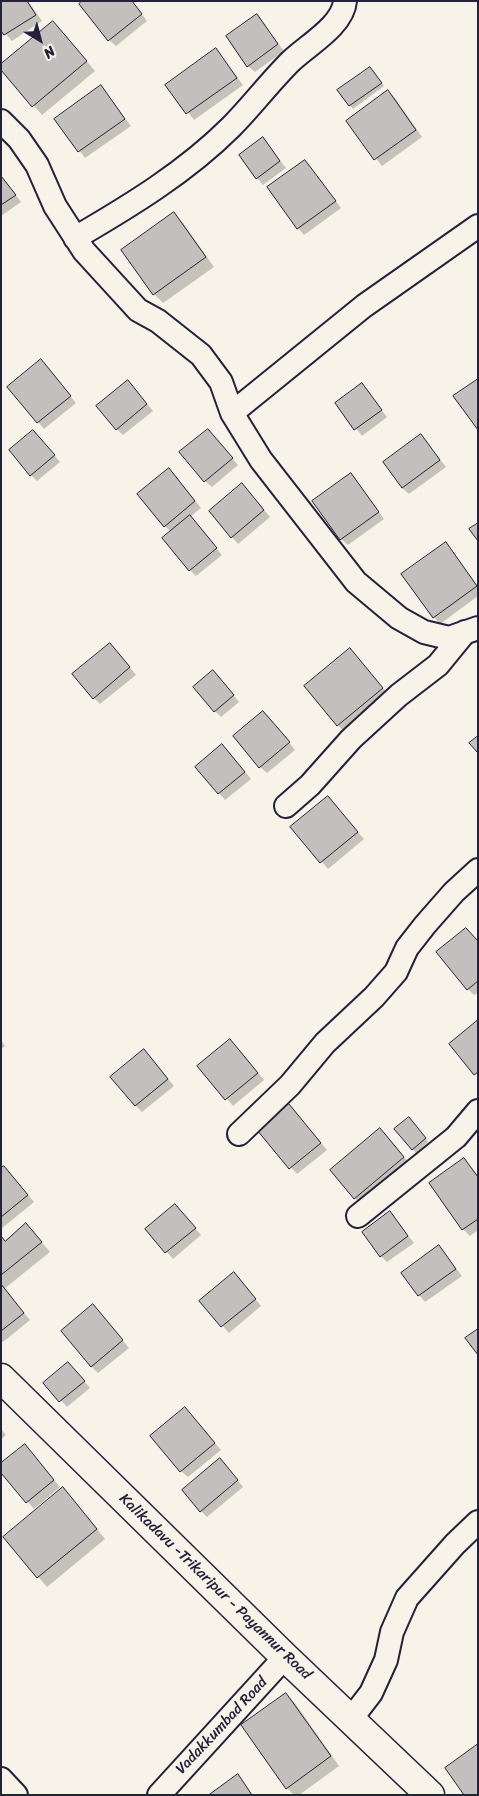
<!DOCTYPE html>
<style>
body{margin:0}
#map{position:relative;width:479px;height:1796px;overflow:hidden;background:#f7f3e8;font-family:Sriracha,sans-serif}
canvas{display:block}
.frame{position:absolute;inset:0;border:2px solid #22223b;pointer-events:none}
.north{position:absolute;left:15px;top:15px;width:50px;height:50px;-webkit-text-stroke:4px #f7f3e8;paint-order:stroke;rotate:143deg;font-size:14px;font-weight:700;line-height:20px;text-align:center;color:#22223b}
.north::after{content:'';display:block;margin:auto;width:18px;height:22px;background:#22223b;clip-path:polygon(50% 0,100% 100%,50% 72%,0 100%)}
</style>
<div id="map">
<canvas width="479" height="1796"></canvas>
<div class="frame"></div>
<div class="north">N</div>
</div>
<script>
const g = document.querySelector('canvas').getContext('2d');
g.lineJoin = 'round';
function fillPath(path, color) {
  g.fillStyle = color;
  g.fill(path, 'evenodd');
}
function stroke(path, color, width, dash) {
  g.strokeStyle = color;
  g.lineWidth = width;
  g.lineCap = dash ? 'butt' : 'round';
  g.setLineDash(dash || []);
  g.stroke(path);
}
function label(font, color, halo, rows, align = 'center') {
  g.font = font + ' Sriracha,sans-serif';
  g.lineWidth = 4;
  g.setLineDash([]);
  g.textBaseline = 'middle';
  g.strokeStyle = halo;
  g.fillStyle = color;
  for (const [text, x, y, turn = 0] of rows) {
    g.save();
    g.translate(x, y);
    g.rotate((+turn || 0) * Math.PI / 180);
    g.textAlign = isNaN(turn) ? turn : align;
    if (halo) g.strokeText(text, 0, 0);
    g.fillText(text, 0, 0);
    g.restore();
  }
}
fillPath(new Path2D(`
 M 1,1 L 28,1 L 42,21 L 12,41 L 1,29 Z
 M 132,1 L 147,21 L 116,46 L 109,40 Z
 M 257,16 L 284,51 L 255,72 L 248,66 Z
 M 53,22 L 95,71 L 42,115 L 1,68 Z
 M 216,50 L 243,85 L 194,120 L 167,85 Z
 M 373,72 L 384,86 L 353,109 L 339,91 Z
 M 101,87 L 131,126 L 85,158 L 56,119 Z
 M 388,92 L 395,98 L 422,137 L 382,166 L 347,121 Z
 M 263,139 L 286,168 L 263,185 L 257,178 Z
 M 305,161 L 341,208 L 304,235 L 298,228 Z
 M 1,175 L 21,202 L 1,216 Z
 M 173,214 L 183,223 L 214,267 L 163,303 L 154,294 L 123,250 Z
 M 47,367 L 76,403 L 44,429 L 9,387 Z
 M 362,385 L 387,417 L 362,436 L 337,403 Z
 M 134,388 L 153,411 L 123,435 L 117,429 Z
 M 421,436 L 446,467 L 409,494 L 402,488 Z
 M 214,437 L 238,465 L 212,487 L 205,481 Z
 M 40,438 L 60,462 L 37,481 L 31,475 Z
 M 351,475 L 357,481 L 384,519 L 348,545 L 341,539 Z
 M 175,476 L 201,508 L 190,517 L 222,555 L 196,576 L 190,570 L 171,532 L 165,526 Z
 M 248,491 L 270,517 L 238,544 L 232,537 Z
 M 446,544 L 478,586 L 478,596 L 440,624 L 434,617 Z
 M 350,650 L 389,695 L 344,732 L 338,725 Z
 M 117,651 L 136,675 L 100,704 L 94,698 Z
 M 219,678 L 239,702 L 221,717 L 215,711 Z
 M 270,719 L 295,750 L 267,773 L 260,767 Z
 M 229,752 L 251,779 L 225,800 L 197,767 Z
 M 334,804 L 364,839 L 328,869 L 292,827 Z
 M 478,942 L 478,993 L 474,995 L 468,989 Z
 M 1,1040 L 5,1046 L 1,1049 Z
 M 237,1047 L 264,1080 L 233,1106 L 199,1066 Z
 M 150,1057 L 174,1086 L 142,1112 L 135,1105 Z
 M 295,1112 L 327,1150 L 297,1174 L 259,1130 Z
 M 412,1122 L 428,1142 L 416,1153 L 396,1129 Z
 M 387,1136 L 410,1164 L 361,1204 L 355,1198 Z
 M 464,1159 L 478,1176 L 478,1230 L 470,1236 L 463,1229 L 430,1184 Z
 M 1,1169 L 10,1174 L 34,1202 L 1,1229 Z
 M 181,1212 L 201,1235 L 173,1259 L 147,1229 Z
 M 390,1213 L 414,1243 L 387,1262 L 381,1256 Z
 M 35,1234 L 50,1252 L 4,1289 L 30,1320 L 3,1342 L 1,1341 L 1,1237 L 6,1241 Z
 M 439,1247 L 462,1276 L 425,1302 L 419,1295 Z
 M 240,1280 L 261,1306 L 229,1333 L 201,1301 Z
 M 99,1312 L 129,1348 L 98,1373 L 91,1366 Z
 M 75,1370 L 90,1388 L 67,1407 L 45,1383 Z
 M 191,1415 L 221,1450 L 188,1477 L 181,1471 Z
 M 1,1429 L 6,1435 L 1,1439 Z
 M 31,1452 L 60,1487 L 34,1509 L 1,1471 Z
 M 226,1466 L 243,1487 L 207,1517 L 201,1511 Z
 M 72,1498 L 105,1539 L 47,1587 L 5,1537 Z
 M 286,1694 L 295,1703 L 339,1766 L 299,1795 L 294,1795 L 287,1788 Z`), '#0003');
const building = new Path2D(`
 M 1,1 L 27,1 L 36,15 L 4,35 L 1,31 Z
 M 82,1 L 132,1 L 142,14 L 108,41 L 79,4 Z
 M 257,14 L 278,44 L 247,67 L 226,36 Z
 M 53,21 L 87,61 L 32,107 L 1,70 L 1,64 Z
 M 216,48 L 237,78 L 186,114 L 165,85 Z
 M 370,67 L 382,83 L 349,106 L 337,90 Z
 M 101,85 L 125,119 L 78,152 L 54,119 Z
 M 388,90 L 416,130 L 374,160 L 346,121 Z
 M 263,137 L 280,161 L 256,179 L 239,155 Z
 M 305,160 L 336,201 L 297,229 L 267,187 Z
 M 1,176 L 16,195 L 1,205 Z
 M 174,212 L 206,257 L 153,295 L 121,250 Z
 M 41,359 L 71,396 L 37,423 L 7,387 Z
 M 478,379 L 478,430 L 453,396 Z
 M 128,380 L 147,404 L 116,430 L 96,406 Z
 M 362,383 L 382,410 L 354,430 L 335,403 Z
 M 208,429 L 233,458 L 204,482 L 179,452 Z
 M 33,430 L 55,455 L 30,476 L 9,450 Z
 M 421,434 L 440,460 L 402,488 L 383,462 Z
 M 169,468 L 195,501 L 164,527 L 137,494 Z
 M 351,473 L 379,512 L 340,540 L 312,501 Z
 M 242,483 L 264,510 L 231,538 L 209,511 Z
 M 190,515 L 217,548 L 189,571 L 162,538 Z
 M 478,523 L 478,541 L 469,529 Z
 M 446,542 L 477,586 L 433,618 L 401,574 Z
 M 110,643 L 130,667 L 93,699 L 72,674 Z
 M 350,648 L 383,688 L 337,726 L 304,686 Z
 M 213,670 L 234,695 L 214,712 L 193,687 Z
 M 263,711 L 290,742 L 259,768 L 233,736 Z
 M 478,736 L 478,753 L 469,743 Z
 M 222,744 L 245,772 L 218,794 L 195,767 Z
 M 328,796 L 358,832 L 320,863 L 290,827 Z
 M 466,928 L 478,941 L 478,981 L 467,990 L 436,952 Z
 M 478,1020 L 478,1072 L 474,1075 L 449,1044 Z
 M 230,1039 L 258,1073 L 225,1100 L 197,1066 Z
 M 144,1049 L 168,1079 L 135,1106 L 110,1077 Z
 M 289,1104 L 321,1143 L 289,1169 L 257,1130 Z
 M 409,1117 L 426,1138 L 412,1150 L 394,1129 Z
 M 380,1128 L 404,1157 L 354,1199 L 330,1170 Z
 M 464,1158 L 478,1177 L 478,1219 L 462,1230 L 429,1183 Z
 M 4,1166 L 28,1195 L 1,1217 L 1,1168 Z
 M 175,1204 L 196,1228 L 165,1253 L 145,1229 Z
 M 390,1211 L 408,1236 L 380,1257 L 362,1232 Z
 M 26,1223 L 42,1242 L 1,1275 L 1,1236 L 5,1241 Z
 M 439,1245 L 456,1269 L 418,1296 L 401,1273 Z
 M 234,1272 L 256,1299 L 221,1327 L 199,1301 Z
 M 1,1284 L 24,1313 L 1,1331 Z
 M 93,1304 L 123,1340 L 91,1367 L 61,1331 Z
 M 478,1329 L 478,1355 L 465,1338 Z
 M 68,1362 L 85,1381 L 59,1402 L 43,1383 Z
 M 185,1407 L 215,1443 L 180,1472 L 150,1436 Z
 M 25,1444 L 54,1480 L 26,1503 L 1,1473 L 1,1463 Z
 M 220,1458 L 238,1480 L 200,1512 L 182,1490 Z
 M 63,1487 L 97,1529 L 37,1578 L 3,1537 Z
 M 286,1693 L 331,1756 L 286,1789 L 241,1725 Z
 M 478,1744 L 478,1795 L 464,1795 L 445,1768 Z
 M 238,1774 L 252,1795 L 209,1795 Z`);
fillPath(building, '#c2bfbd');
stroke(building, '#22223b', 1);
const street = new Path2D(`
 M 1,121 L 19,139 L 37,165 L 55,206 L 84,251 L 138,310 L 158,321 L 201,355 L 221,382 L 232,413 L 364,306 L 478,226
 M 75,238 C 130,206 186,172 231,127 C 251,107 269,83 290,62 C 306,46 343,26 345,1
 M 232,413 L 261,460 L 356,582 L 399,618 L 424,632 L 449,638 L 478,628
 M 286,806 L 310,785 L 351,739 L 399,695 L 438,665 L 465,632
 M 239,1134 L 290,1085 L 325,1043 L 374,997 L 396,972 L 407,948 L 425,925 L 454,892 L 478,870
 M 358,1216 L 456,1137 L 478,1111
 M 351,1719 L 371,1693 L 386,1660 L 392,1632 L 407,1598 L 455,1544 L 478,1522
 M 1,1779 L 16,1795
 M 159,1795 L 285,1657`);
const secondary = new Path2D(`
 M 1,1378 L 285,1657 L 430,1795`);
stroke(street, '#22223b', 26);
stroke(secondary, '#22223b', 31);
stroke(street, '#f7f3e8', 22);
stroke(secondary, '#f7f3e8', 28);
label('15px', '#22223b', '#f7f3e8', [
 ["Kalikadavu -Trikaripur - Payannur Road",215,1587,44],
 ["Vadakkumbad Road",222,1726,-47]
]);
</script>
